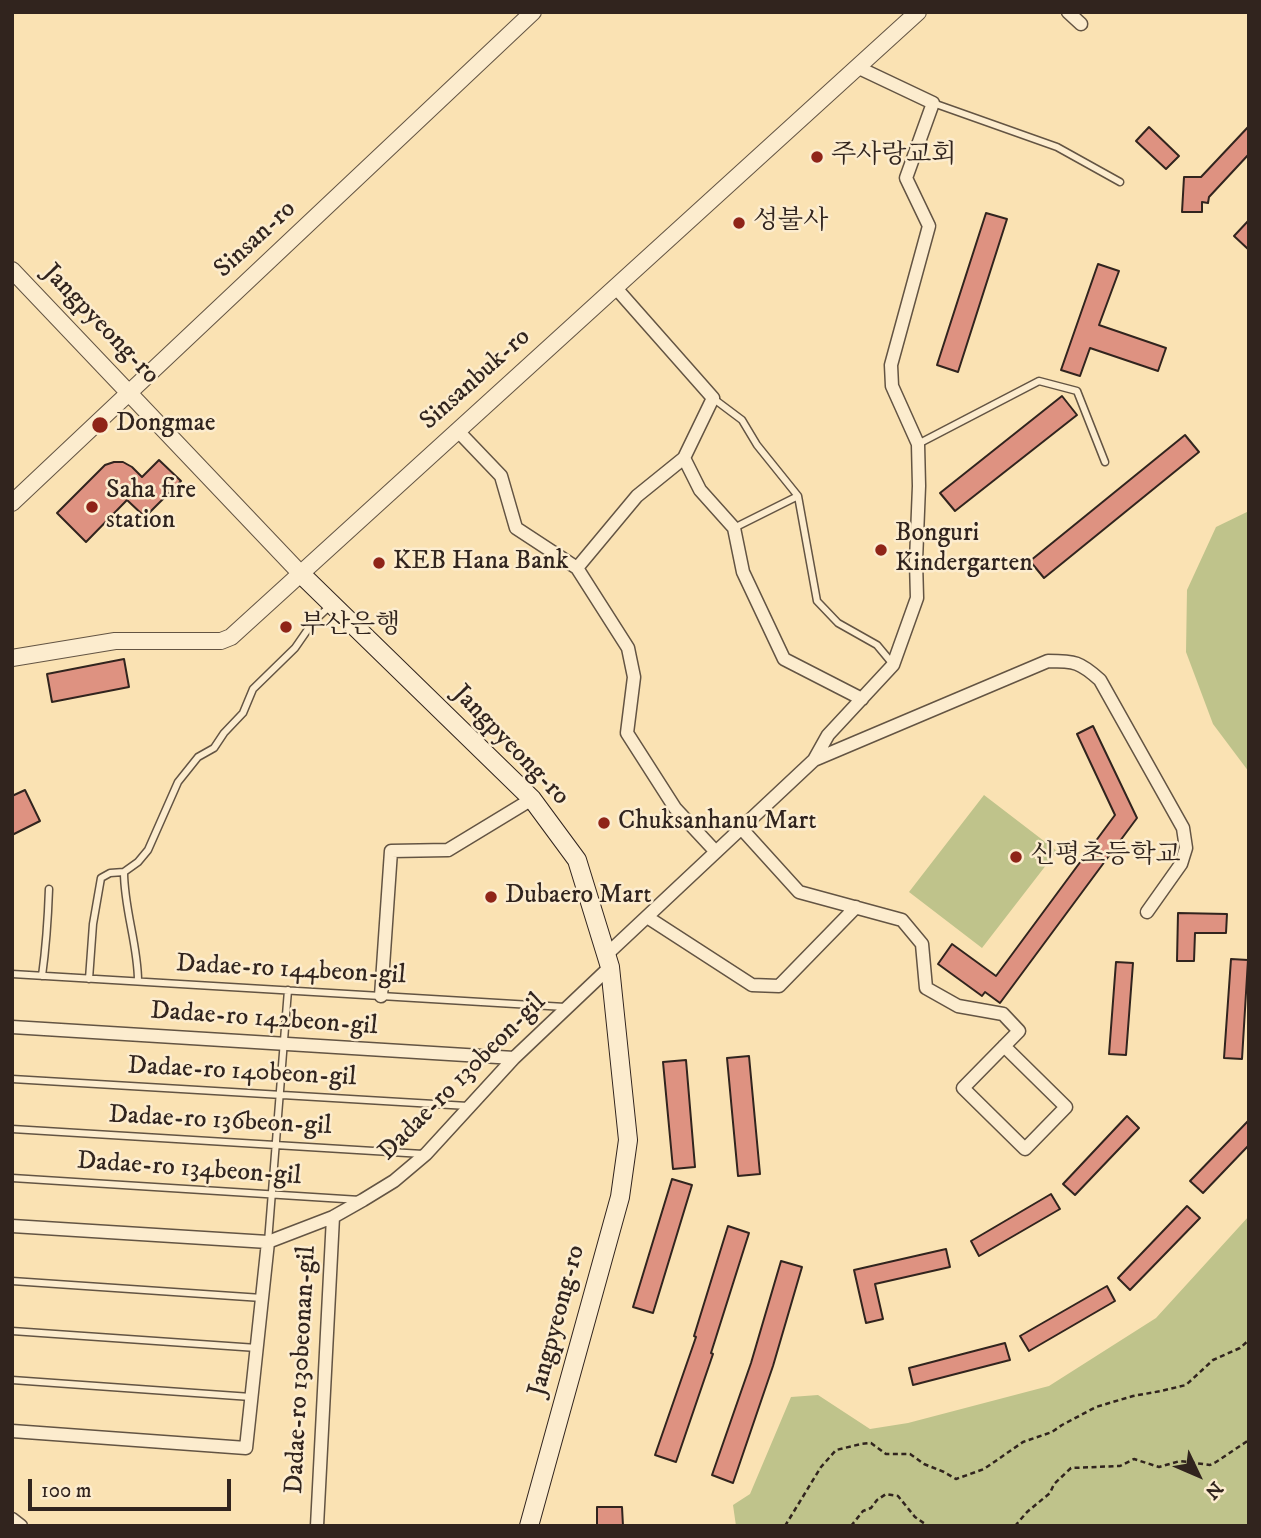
<!DOCTYPE html>
<meta charset="utf-8">
<style>
body{margin:0}
#map{position:relative;width:1261px;height:1538px;overflow:hidden;background:#fae2b3;font-family:"IM FELL DW Pica",serif}
canvas{display:block}
.frame{position:absolute;inset:0;border:14px solid #31241e;pointer-events:none}
.north{position:absolute;left:1163px;top:1440px;width:70px;height:70px;-webkit-text-stroke:5px #fcecce;paint-order:stroke;rotate:134deg;font-size:19px;font-weight:700;line-height:28px;text-align:center;color:#31241e}
.north::after{content:'';display:block;margin:auto;width:24px;height:32px;background:#31241e;clip-path:polygon(50% 0,100% 100%,50% 72%,0 100%)}
.scale{position:absolute;left:28px;top:1479px;width:203px;height:32px;box-sizing:border-box;border:4px solid #31241e;border-top:0;padding-left:9px;font-size:21px;line-height:24px;white-space:nowrap;color:#31241e;-webkit-text-stroke:5px #fcecce;paint-order:stroke}
</style>
<div id="map">
<canvas width="1261" height="1538"></canvas>
<div class="frame"></div>
<div class="north">N</div>
<div class="scale">100 m</div>
</div>
<script>
const g = document.querySelector('canvas').getContext('2d');
g.lineJoin = 'round';
function fillPath(path, color) {
  g.fillStyle = color;
  g.fill(path, 'evenodd');
}
function stroke(path, color, width, dash) {
  g.strokeStyle = color;
  g.lineWidth = width;
  g.lineCap = dash ? 'butt' : 'round';
  g.setLineDash(dash || []);
  g.stroke(path);
}
function label(font, color, halo, rows, align = 'center') {
  g.font = font + ' "IM FELL DW Pica","Noto Serif KR",serif';
  g.lineWidth = 5;
  g.setLineDash([]);
  g.textBaseline = 'middle';
  g.strokeStyle = halo;
  g.fillStyle = color;
  for (const [text, x, y, turn = 0] of rows) {
    g.save();
    g.translate(x, y);
    g.rotate((+turn || 0) * Math.PI / 180);
    g.textAlign = isNaN(turn) ? turn : align;
    if (halo) g.strokeText(text, 0, 0);
    g.fillText(text, 0, 0);
    g.restore();
  }
}
fillPath(new Path2D(`
 M 1249,511 L 1249,772 L 1213,724 L 1186,652 L 1187,590 L 1216,527 Z
 M 984,795 L 1057,851 L 982,948 L 909,892 Z
 M 1249,1216 L 1249,1526 L 736,1526 L 733,1505 L 750,1494 L 791,1397 L 818,1395 L 870,1429 L 908,1423 L 1049,1386 L 1156,1318 Z`), '#bfc38b');
const building = new Path2D(`
 M 1249,126 L 1249,154 L 1209,197 L 1208,203 L 1202,202 L 1202,212 L 1182,212 L 1184,177 L 1201,177 Z
 M 1149,127 L 1179,156 L 1166,169 L 1136,141 Z
 M 986,213 L 1007,219 L 958,372 L 937,365 Z
 M 1249,220 L 1249,250 L 1234,236 Z
 M 1098,264 L 1119,271 L 1099,325 L 1166,348 L 1158,371 L 1090,348 L 1080,376 L 1061,370 Z
 M 1062,396 L 1077,415 L 955,511 L 940,493 Z
 M 1185,435 L 1199,452 L 1044,578 L 1030,561 Z
 M 159,460 L 181,481 L 145,517 L 127,500 L 86,542 L 57,513 L 105,465 L 114,462 L 123,462 L 132,467 L 142,477 Z
 M 124,659 L 129,687 L 52,702 L 47,674 Z
 M 1093,726 L 1137,818 L 1000,1003 L 985,992 L 982,996 L 938,964 L 952,944 L 996,976 L 1115,815 L 1077,734 Z
 M 25,790 L 40,821 L 12,835 L 12,796 Z
 M 1178,913 L 1227,914 L 1226,933 L 1195,933 L 1194,961 L 1177,961 Z
 M 1231,959 L 1248,960 L 1242,1059 L 1224,1058 Z
 M 1116,962 L 1133,963 L 1126,1055 L 1109,1054 Z
 M 749,1056 L 760,1174 L 738,1176 L 727,1058 Z
 M 686,1060 L 695,1167 L 673,1169 L 663,1062 Z
 M 1127,1116 L 1139,1128 L 1075,1195 L 1063,1184 Z
 M 1249,1120 L 1249,1145 L 1203,1193 L 1190,1181 Z
 M 672,1179 L 692,1185 L 653,1313 L 633,1307 Z
 M 1051,1194 L 1060,1209 L 979,1256 L 971,1241 Z
 M 1187,1206 L 1200,1218 L 1130,1290 L 1118,1278 Z
 M 728,1226 L 749,1233 L 711,1353 L 713,1354 L 676,1462 L 655,1455 L 696,1337 L 694,1336 Z
 M 946,1249 L 950,1267 L 875,1284 L 883,1319 L 866,1323 L 854,1270 Z
 M 781,1261 L 802,1267 L 773,1366 L 733,1483 L 712,1475 L 751,1363 Z
 M 1107,1286 L 1115,1301 L 1029,1351 L 1020,1336 Z
 M 1005,1343 L 1010,1360 L 913,1385 L 909,1368 Z
 M 597,1507 L 622,1507 L 623,1526 L 597,1526 Z`);
fillPath(building, '#de9281');
stroke(building, '#31241e', 2);
const service = new Path2D(`
 M 933,103 L 1057,147 L 1120,182
 M 714,399 L 742,420 L 757,445 L 798,496 L 817,601 L 838,623 L 877,645 L 892,663
 M 918,444 L 1039,381 L 1077,391 L 1105,462
 M 734,528 L 798,496
 M 12,974 L 565,1007
 M 42,976 C 46,947 48,918 49,889
 M 89,979 L 93,924 L 101,878 L 110,873 L 124,872
 M 138,981 C 138,945 124,909 124,872 L 138,862 L 148,850 L 178,782 L 198,757 L 214,748 L 224,733 L 243,713 L 253,689 L 295,648 L 313,622 L 330,606
 M 12,1079 L 468,1106
 M 12,1129 L 423,1154
 M 12,1178 L 360,1200
 M 268,1242 L 288,990
 M 12,1281 L 262,1298
 M 12,1331 L 257,1348
 M 12,1380 L 251,1397`);
const minor = new Path2D(`
 M 1068,12 L 1081,24
 M 457,430 L 501,476 L 516,528 L 577,568 L 628,648 L 634,677 L 627,733 L 675,808 L 716,852
 M 684,458 L 700,490 L 734,528 L 743,572 L 784,659 L 862,699
 M 577,568 L 637,496 L 684,458 L 713,398 L 615,287
 M 814,760 L 1048,661 C 1075,661 1080,662 1100,680 L 1183,828 L 1186,848 L 1181,864 L 1147,912
 M 741,828 L 799,892 L 902,920 L 922,944 L 926,988 L 958,1006 L 1003,1014 L 1019,1031 L 963,1088 L 1025,1149 L 1066,1107 L 1004,1046
 M 647,917 L 752,985 L 779,986 L 856,907
 M 606,955 L 814,760 L 828,735 L 893,665 L 917,598 L 916,561 L 919,486 L 918,444 L 892,386 L 891,365 L 929,226 L 906,178 L 933,103 L 857,67
 M 381,996 L 391,851 L 448,850 L 532,799
 M 12,1027 L 514,1058
 M 12,1226 L 268,1242 L 333,1217 L 363,1200 L 394,1181 L 426,1154 L 514,1058 L 610,967
 M 12,1431 L 246,1448 L 268,1242
 M 12,1519 L 21,1526
 M 317,1526 L 333,1217`);
const tertiary = new Path2D(`
 M 12,270 L 301,574
 M 12,503 L 533,12
 M 12,658 L 115,641 L 221,641 L 231,637 L 918,12`);
const secondary = new Path2D(`
 M 301,574 L 532,799 L 577,860 L 610,967 L 628,1140 L 620,1197 L 529,1526`);
stroke(service, '#635443', 9);
stroke(minor, '#635443', 15);
stroke(tertiary, '#635443', 18);
stroke(secondary, '#31241e', 20);
stroke(new Path2D(`
 M 785,1526 L 821,1467 L 836,1450 L 861,1444 L 871,1443 L 886,1454 L 910,1454 L 924,1464 L 944,1472 L 956,1479 L 984,1469 L 1023,1442 L 1052,1432 L 1062,1425 L 1096,1407 L 1133,1396 L 1161,1391 L 1186,1385 L 1213,1360 L 1240,1348 L 1249,1340
 M 851,1526 L 863,1511 L 871,1508 L 877,1500 L 886,1494 L 898,1496 L 915,1517 L 928,1526
 M 1015,1526 L 1027,1512 L 1050,1493 L 1054,1484 L 1071,1468 L 1120,1466 L 1134,1459 L 1159,1467 L 1180,1461 L 1210,1465 L 1216,1462 L 1249,1440`), '#31241e', 2.5, [5, 3.5]);
stroke(service, '#fcecce', 6);
stroke(minor, '#fcecce', 12);
stroke(tertiary, '#fcecce', 16);
stroke(secondary, '#fcecce', 18);
for (const [x, y, r, color] of [
 [817,157,7,"#8f2418"],
 [739,223,7,"#8f2418"],
 [100,425,9,"#8f2418"],
 [92,507,7,"#8f2418"],
 [881,550,7,"#8f2418"],
 [379,563,7,"#8f2418"],
 [286,627,7,"#8f2418"],
 [604,823,7,"#8f2418"],
 [1016,857,7,"#8f2418"],
 [491,897,7,"#8f2418"]
]) {
  const dot = new Path2D();
  dot.arc(x, y, r, 0, 2 * Math.PI);
  g.fillStyle = color;
  g.fill(dot);
  stroke(dot, '#fcecce', 2.5);
}
label('26px', '#31241e', '#fcecce', [
 ["주사랑교회",831,157],
 ["성불사",753,223],
 ["Dongmae",116,425],
 ["Saha fire",106,492],
 ["station",106,522],
 ["Bonguri",895,535],
 ["Kindergarten",895,565],
 ["KEB Hana Bank",393,563],
 ["부산은행",300,627],
 ["Chuksanhanu Mart",618,823],
 ["신평초등학교",1030,857],
 ["Dubaero Mart",505,897]
], 'left');
label('26px', '#31241e', '#fcecce', [
 ["Sinsan-ro",256,240,-43],
 ["Jangpyeong-ro",100,325,46],
 ["Sinsanbuk-ro",476,380,-42],
 ["Jangpyeong-ro",510,746,46],
 ["Dadae-ro 144beon-gil",291,971,3],
 ["Dadae-ro 142beon-gil",264,1020,4],
 ["Dadae-ro 140beon-gil",242,1073,3],
 ["Dadae-ro 130beon-gil",463,1078,-45],
 ["Dadae-ro 136beon-gil",220,1122,3],
 ["Dadae-ro 134beon-gil",189,1170,4],
 ["Jangpyeong-ro",558,1321,-75],
 ["Dadae-ro 130beonan-gil",302,1370,-87]
]);
</script>
